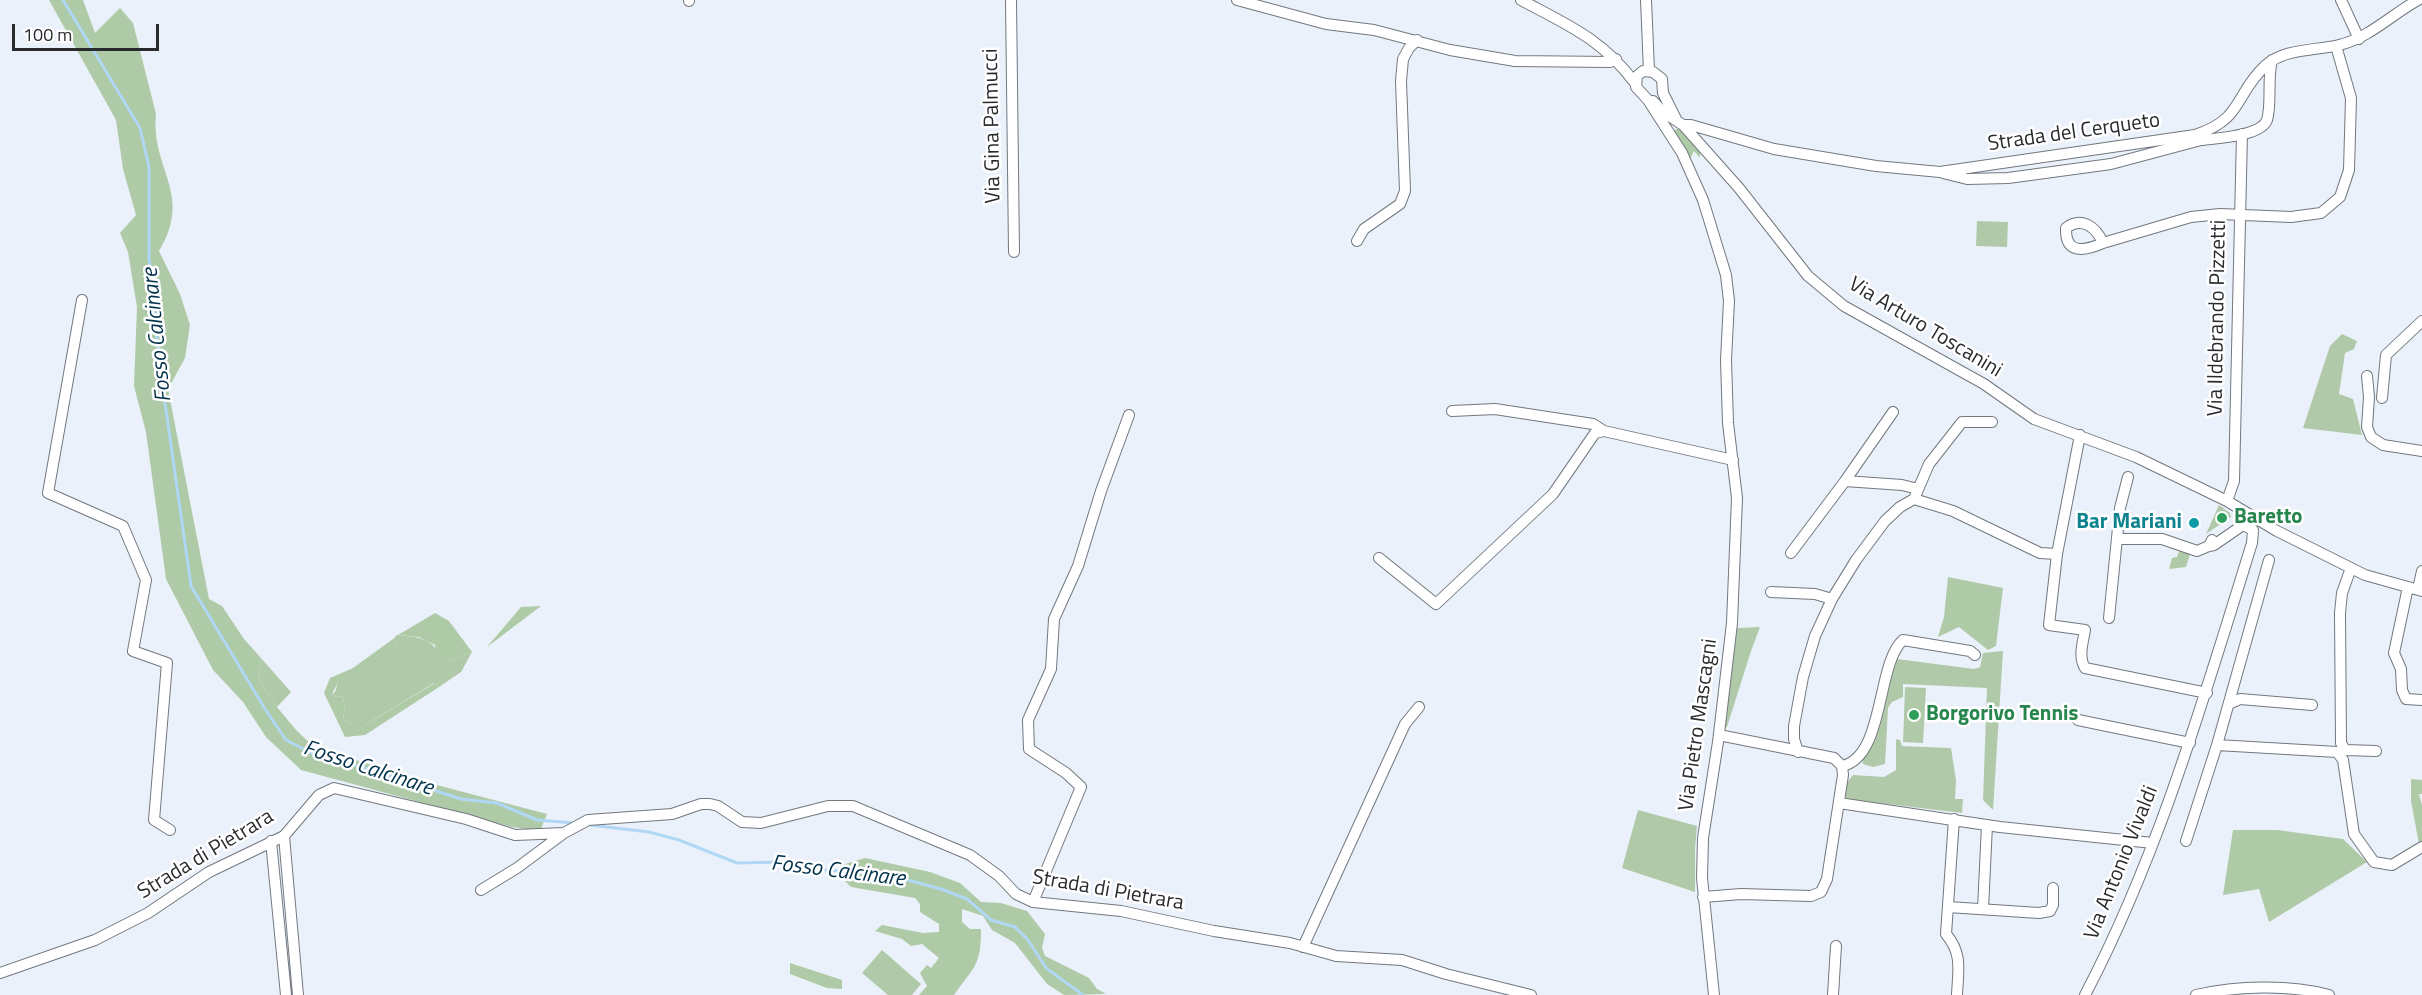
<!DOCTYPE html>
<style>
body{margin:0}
#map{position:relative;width:2422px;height:995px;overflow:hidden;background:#ebf1fa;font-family:"Titillium Web",sans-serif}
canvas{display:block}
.scale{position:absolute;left:12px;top:24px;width:147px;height:27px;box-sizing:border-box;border:3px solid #282a2e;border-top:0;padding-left:8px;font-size:18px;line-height:21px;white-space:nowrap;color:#282a2e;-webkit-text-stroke:4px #fff;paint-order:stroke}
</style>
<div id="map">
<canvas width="2422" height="995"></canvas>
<div class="scale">100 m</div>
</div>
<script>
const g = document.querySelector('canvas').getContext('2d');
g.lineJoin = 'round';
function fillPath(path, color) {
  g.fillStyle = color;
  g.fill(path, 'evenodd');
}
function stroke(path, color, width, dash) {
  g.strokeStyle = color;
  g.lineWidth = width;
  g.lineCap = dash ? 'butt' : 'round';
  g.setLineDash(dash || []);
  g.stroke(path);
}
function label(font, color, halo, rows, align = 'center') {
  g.font = font + ' "Titillium Web",sans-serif';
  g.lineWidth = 5;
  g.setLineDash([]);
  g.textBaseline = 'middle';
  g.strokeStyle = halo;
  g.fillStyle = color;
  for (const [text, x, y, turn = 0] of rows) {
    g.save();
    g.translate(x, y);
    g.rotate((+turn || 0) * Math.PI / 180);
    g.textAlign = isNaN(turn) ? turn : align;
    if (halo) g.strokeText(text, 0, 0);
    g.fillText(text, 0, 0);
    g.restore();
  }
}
fillPath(new Path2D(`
 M 1977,221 L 2008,222 L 2007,247 L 1976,246 Z
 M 2342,334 L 2357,341 L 2354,349 L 2345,353 L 2339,394 L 2353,399 L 2362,435 L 2303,428 L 2330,346 Z
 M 2219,505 L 2230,513 L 2231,517 L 2206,534 Z
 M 1760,627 L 1751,651 L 1727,727 L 1724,727 L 1737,628 Z
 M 397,635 C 425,638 431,638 445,662 L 472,652 L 461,672 L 439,687 L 434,683 L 365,725 L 352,725 L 343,718 L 345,708 L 343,696 L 337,697 L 332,694 L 335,692 L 338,682 L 396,646 L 393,639 Z
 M 2003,651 L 1993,810 L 1983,800 L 1987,688 L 1903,684 L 1903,697 L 1892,702 L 1888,708 L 1885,764 L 1873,767 L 1863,764 L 1862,758 L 1877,724 L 1897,659 L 1974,669 L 1980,667 L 1983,653 Z
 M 261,658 L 291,692 L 277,707 L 259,680 Z
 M 1905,687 L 1926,688 L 1923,743 L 1903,742 Z
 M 1896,739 L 1900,740 L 1902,746 L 1951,748 L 1956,780 L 1955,799 L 1963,799 L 1962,813 L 1846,799 C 1844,788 1846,783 1853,775 L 1884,777 L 1896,770 Z
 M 1638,810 L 1697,826 L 1695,849 L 1695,892 L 1622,868 Z
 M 882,950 L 921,984 L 912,995 L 888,995 L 862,973 Z`), '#b0caa9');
fillPath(new Path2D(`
 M 49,0 L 83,0 L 95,33 L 120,8 L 133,23 L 156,114 C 150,168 194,194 159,251 L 180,294 L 190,325 L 185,358 L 168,389 L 209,599 L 222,606 L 244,639 L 261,658 L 259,680 L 277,707 L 296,730 L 317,750 L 350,758 L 414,779 L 547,814 L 540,831 L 512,827 L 301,770 L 266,737 L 243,702 L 213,670 L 166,579 L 146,432 L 134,386 L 137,307 L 128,252 L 120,233 L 136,215 L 123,169 L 116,120 Z
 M 1680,128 L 1700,148 L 1700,158 L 1694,151 L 1690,159 L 1672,131 Z
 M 2180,549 L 2191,551 L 2186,567 L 2169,569 L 2172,558 L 2177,557 Z
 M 1948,577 L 2003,588 L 1996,646 L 1988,650 L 1959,627 L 1938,637 L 1944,617 Z
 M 541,606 L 487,647 L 521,607 Z
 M 435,613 L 449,621 L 472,652 L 445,662 L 437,658 L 435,645 L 419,637 L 398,635 Z
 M 393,639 L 396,646 L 387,659 L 338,682 L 332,694 L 337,697 L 343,696 L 345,708 L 343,718 L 352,725 L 365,725 L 435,683 L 439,687 L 365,735 L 345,737 L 324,693 L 330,678 L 353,668 Z
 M 2411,779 L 2422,780 L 2422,794 L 2419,794 L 2422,805 L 2422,841 L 2419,844 L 2411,801 Z
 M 2233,830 L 2277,830 L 2343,839 L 2367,862 L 2269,922 L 2259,889 L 2223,895 Z
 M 865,858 L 930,872 L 960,883 L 981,902 L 1001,903 L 1027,911 L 1045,934 L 1042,948 L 1045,956 L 1089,978 L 1097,989 L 1106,994 L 1064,995 L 1047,984 L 1015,943 L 992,930 L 983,916 L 962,909 L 962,922 L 970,929 L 981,929 C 981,967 974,966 954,995 L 919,995 L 927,986 L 920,973 L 927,965 L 931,968 L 939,958 L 922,944 L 911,946 L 902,939 L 875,931 L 882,925 L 923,933 L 939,932 L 939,924 L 920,912 L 920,904 L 915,898 L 851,887 L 842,878 L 842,865 Z
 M 790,963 L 842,980 L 842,989 L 827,988 L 790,974 Z`), '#aecaa7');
stroke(new Path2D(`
 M 63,0 L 140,128 L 149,167 L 149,257 L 160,368 L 191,586 L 265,709 L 286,740 L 319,757 L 355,765 L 461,799 L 497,803 L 537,820 L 575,823
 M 590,825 L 649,832 L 679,840 L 737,863 L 781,862 L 813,869 L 889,875 L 941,889 L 967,899 L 991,920 L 1015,927 L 1028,940 L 1046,968 L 1083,995`), '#b0d8f5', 3);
const street = new Path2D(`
 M 1011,0 L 1014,252
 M 1237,0 L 1326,24 L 1374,30 L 1450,50 L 1515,61 L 1610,62 L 1616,59
 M 1521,0 C 1568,25 1602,39 1635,83
 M 1646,0 L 1649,71
 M 2341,0 L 2359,39
 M 689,1 L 689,0
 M 1653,101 L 1663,112 L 1683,125 L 1739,188 L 1808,276 L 1844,306 L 1984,384 L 2034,419 L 2136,457 L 2227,501 L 2277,531 L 2365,575 L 2422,591
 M 1676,119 L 1663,93 L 1662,79 L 1653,72 L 1643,71 L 1637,76 L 1636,87 L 1648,100 L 1682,153 L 1703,200 L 1726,275 L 1729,301 L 1726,360 L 1728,423 L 1737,498 L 1732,623 L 1718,742 L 1703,838 L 1702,878 L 1714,995
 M 1683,125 L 1691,125 L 1774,149 L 1876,166 L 1940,172 L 2195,135 C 2244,119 2234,95 2265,66 C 2284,48 2315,51 2339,45 C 2369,38 2391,15 2418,0
 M 2203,140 C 2218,138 2261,136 2267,120 C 2272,104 2267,79 2272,60
 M 1943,173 L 1967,179 L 2008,178 L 2111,164 L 2201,140
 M 1357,241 L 1364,229 L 1400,204 L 1405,191 L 1401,81 L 1403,59 L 1409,48 L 1417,40
 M 2103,243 C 2096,227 2082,216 2066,228 C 2065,255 2085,251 2103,243 L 2191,217 L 2220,214 L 2291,217 L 2321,213 L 2340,197 L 2349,170 L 2351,98 L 2336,46
 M 82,300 L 48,493 L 123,526 L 146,580 L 133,651 L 167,663 L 154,820 L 170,830
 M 2367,376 L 2369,397 L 2367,427 L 2371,437 L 2383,445 L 2422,451
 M 2382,398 L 2386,355 L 2422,321
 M 1452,411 L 1495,409 L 1593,424 L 1604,431
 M 2080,435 L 2057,554 L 2049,625 L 2085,630 C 2083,642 2078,657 2085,668 L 2207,693
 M 1845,481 L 1902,485 L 1918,489
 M 1914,499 L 1953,511 L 2040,553 L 2057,554
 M 2227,501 L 2234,481 L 2242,134
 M 2117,539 L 2162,539 L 2197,551 L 2209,546 L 2212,540
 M 1791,553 L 1845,481 L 1893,412
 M 1379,558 L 1436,604 L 1553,494 L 1595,433 L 1604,431 L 1733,460
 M 2351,568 L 2342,593 L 2340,613 L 2341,743 L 2345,750 L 2376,751
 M 2408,587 L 2394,653 L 2401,669 L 2402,690 L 2406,699 L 2422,700
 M 2418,589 L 2422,571
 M 1771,592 L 1815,594 L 1832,599
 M 2109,618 L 2120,508 L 2128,477
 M 2229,704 L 2240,699 L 2312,705
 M 2078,720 L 2190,743
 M 2217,745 L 2337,752 L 2343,760 L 2354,834 L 2374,862 L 2392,865 L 2422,847
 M 1798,752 L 1794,739 L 1794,726 L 1803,677 L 1815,636 L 1832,599 L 1856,560 L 1885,521 L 1900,507 L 1914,499 L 1929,464 L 1962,422 L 1992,422
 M 1842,766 C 1885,757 1876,664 1903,640 L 1970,651 L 1975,655
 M 1839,803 L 2000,827 L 2153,843
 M 1954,819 L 1946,934 C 1963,954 1958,971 1957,995
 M 284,836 L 298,995
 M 271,841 L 286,995
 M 2186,841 L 2217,745 L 2269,560
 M 481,890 L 517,868 L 564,833 L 588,820 L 672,814 L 701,804 L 710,804 L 718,806 L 742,822 L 761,823 L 828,806 L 853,806 L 970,855 L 999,876 L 1016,894 L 1033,902 L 1121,911 L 1214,931 L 1290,943 L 1336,956 L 1402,960 L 1446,974 L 1531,995
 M 1703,897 L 1741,894 L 1811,896 L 1821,892 L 1827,879 L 1843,775 L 1842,766 L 1834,758 L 1719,735
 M 1033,902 L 1081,787 L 1066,773 L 1029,749 L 1028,720 L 1051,669 L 1054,619 L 1078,566 L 1101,491 L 1129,415
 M 1948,907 L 2039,913 L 2050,911 L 2053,905 L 2053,888
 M 1983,909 L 1987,825
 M 1303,947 L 1405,724 L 1419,707
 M 0,973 L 95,940 L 148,913 L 209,872 L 284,836 L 319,795 L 334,788 L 466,819 L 515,835 L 564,833
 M 1833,995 L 1836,946
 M 2085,995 C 2160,852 2204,697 2252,543 L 2253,530 L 2243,525 L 2214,545 L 2209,546
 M 2196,995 C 2236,986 2289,984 2329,995`);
stroke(street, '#72787f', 12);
stroke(street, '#fff', 10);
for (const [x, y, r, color] of [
 [2222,518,6,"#2e9e5b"],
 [2194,523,6,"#0f9aa8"],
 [1914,715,6,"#2e9e5b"]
]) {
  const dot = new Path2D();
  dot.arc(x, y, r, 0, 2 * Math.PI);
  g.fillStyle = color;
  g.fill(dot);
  stroke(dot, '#fff', 2);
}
label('21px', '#282a2e', '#fff', [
 ["Via Gina Palmucci",993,126,-91],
 ["Strada del Cerqueto",2074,133,-8],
 ["Via Ildebrando Pizzetti",2218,318,-89],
 ["Via Arturo Toscanini",1925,328,31],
 ["Via Pietro Mascagni",1699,725,-82],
 ["Strada di Pietrara",206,855,-31],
 ["Via Antonio Vivaldi",2122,863,-68],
 ["Strada di Pietrara",1108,891,10]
]);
label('bold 21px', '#27864d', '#fff', [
 ["Baretto",2234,518],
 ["Borgorivo Tennis",1926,715]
], 'left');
label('bold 21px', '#0d838f', '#fff', [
 ["Bar Mariani",2182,523]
], 'right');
label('italic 22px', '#00314c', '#fff', [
 ["Fosso Calcinare",158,335,-96],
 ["Fosso Calcinare",368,769,18],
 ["Fosso Calcinare",838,872,7]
]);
</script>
